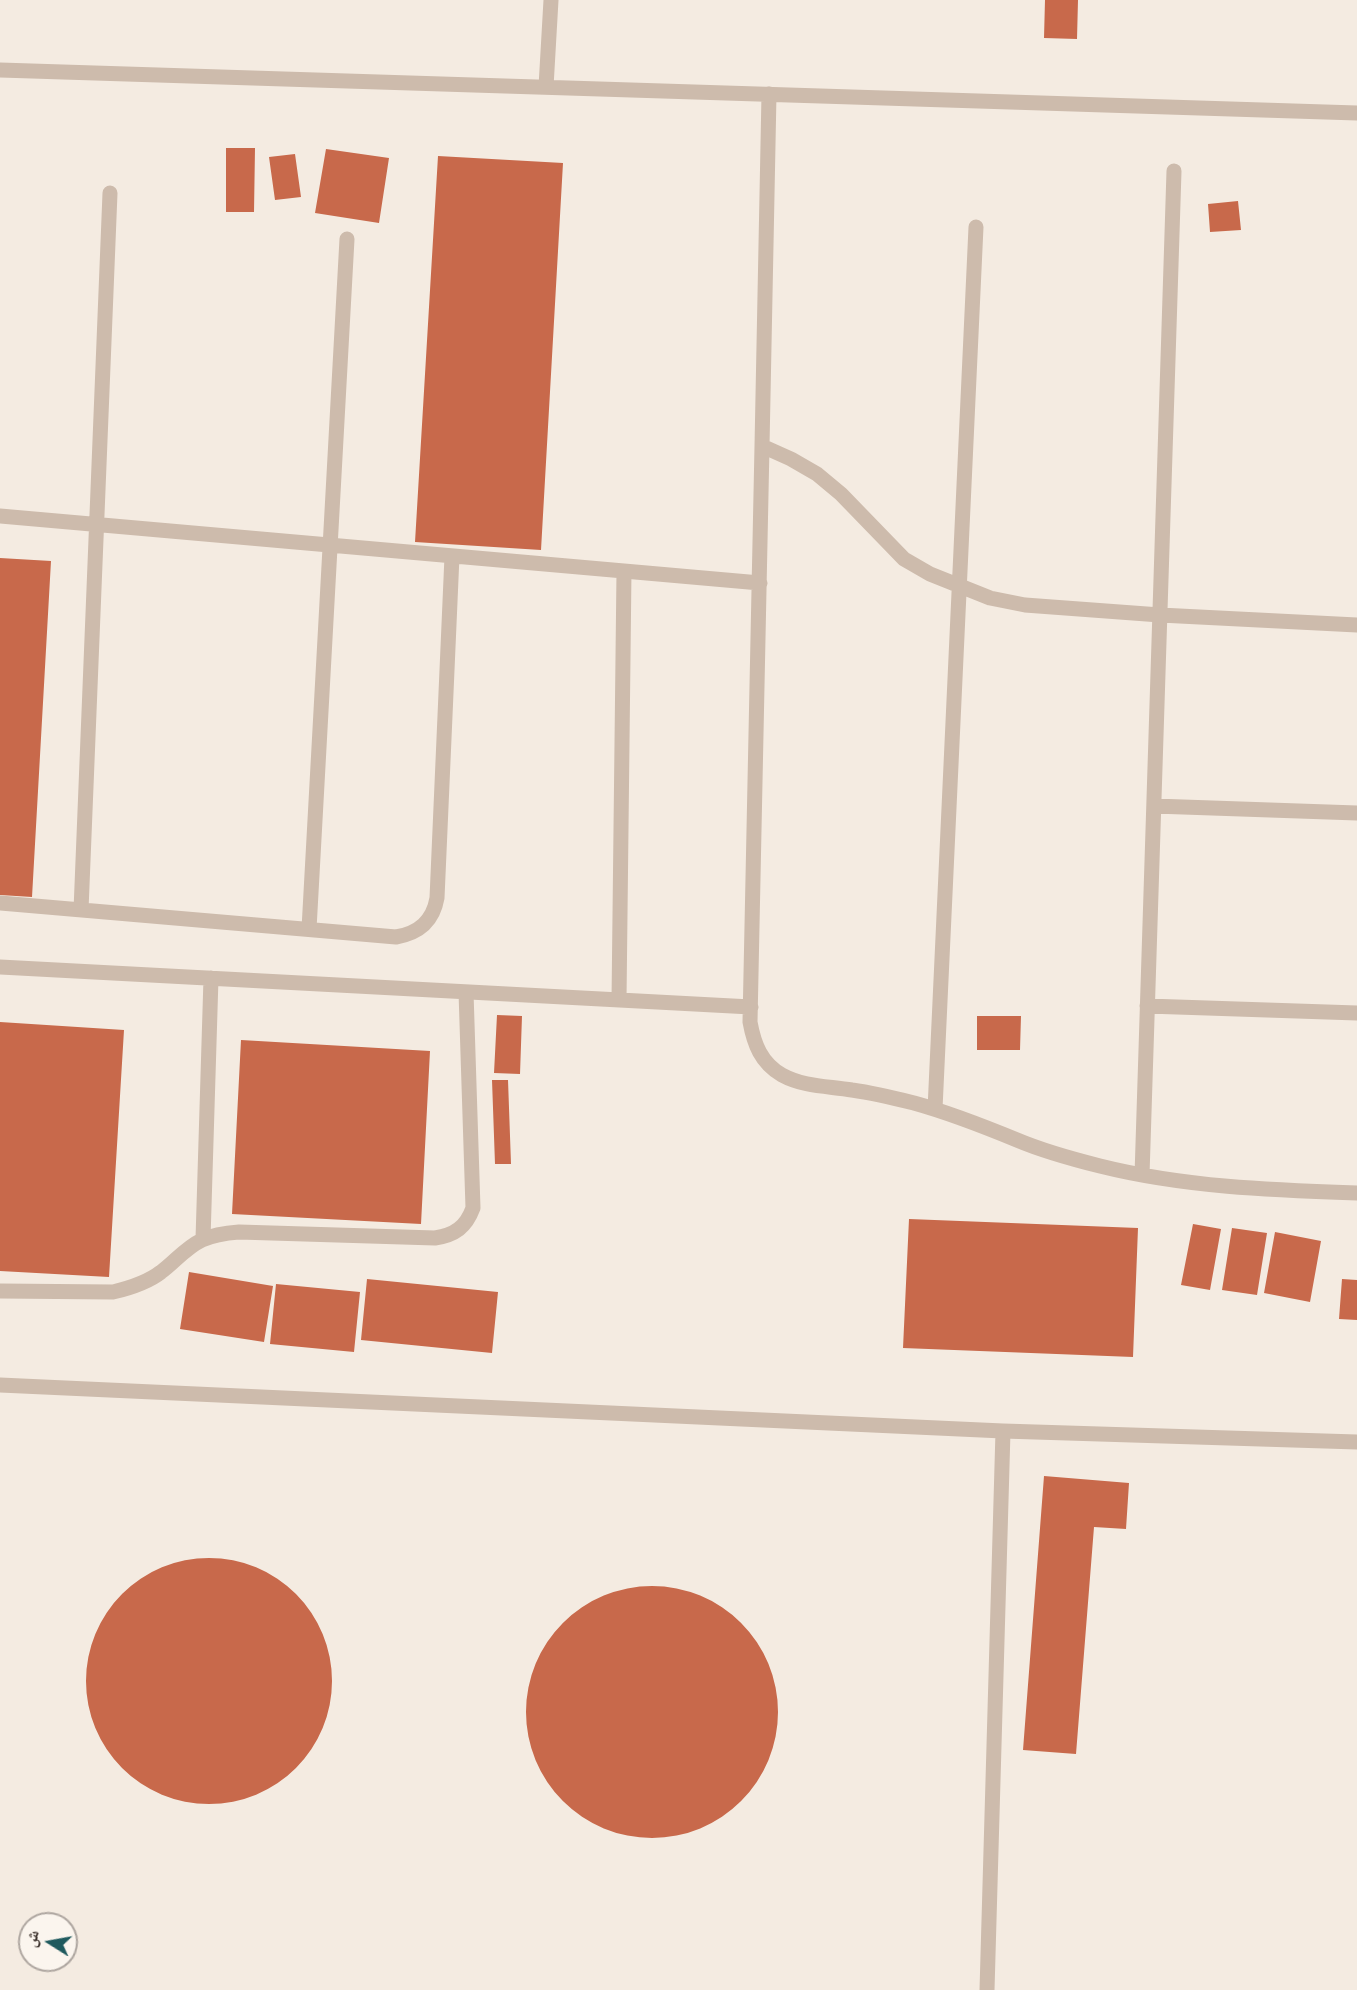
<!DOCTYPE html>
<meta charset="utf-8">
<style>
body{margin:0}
#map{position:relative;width:1357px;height:1990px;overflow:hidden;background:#f4ebe1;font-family:Figtree,"Noto Naskh Arabic",sans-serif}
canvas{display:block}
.north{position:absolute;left:18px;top:1912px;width:60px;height:60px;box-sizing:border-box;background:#fbf5ee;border:2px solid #aea6a0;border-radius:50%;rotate:281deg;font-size:16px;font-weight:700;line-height:24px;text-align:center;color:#3b302b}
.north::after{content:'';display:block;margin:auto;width:21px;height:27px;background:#1f5a5e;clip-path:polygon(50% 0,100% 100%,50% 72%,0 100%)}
</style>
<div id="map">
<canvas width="1357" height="1990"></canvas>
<div class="north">ش</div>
</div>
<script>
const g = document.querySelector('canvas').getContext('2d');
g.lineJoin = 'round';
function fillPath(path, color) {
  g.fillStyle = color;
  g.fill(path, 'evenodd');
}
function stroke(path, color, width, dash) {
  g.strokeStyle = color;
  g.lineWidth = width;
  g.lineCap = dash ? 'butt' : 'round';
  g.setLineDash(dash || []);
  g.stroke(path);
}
fillPath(new Path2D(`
 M 1045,0 L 1078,0 L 1077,39 L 1044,38 Z
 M 226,148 L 255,148 L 254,212 L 226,212 Z
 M 326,149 L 389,158 L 379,223 L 315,213 Z
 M 295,154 L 301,197 L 275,200 L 269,157 Z
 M 438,156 L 563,163 L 541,550 L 415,542 Z
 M 1238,201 L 1241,230 L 1210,232 L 1208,204 Z
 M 0,558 L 51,561 L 32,897 L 0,895 Z
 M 497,1015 L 522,1016 L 520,1074 L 494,1073 Z
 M 977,1016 L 1021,1016 L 1020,1050 L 977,1050 Z
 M 0,1022 L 124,1030 L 109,1277 L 0,1271 Z
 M 241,1040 L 430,1051 L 421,1224 L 232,1214 Z
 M 492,1080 L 508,1080 L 511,1164 L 495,1164 Z
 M 909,1219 L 1138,1228 L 1133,1357 L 903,1348 Z
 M 1193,1224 L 1221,1229 L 1210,1290 L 1181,1285 Z
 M 1232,1228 L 1267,1233 L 1257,1295 L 1222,1290 Z
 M 1275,1232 L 1321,1241 L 1310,1302 L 1264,1293 Z
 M 189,1272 L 273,1286 L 264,1342 L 180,1329 Z
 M 367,1279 L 498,1292 L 492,1353 L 361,1340 Z
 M 1342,1279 L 1357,1280 L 1357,1320 L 1339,1319 Z
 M 276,1284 L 360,1292 L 354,1352 L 270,1344 Z
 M 1044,1476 L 1129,1483 L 1126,1529 L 1094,1527 L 1076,1754 L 1023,1750 Z
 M86 1681a123 123 0 1 1 246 0a123 123 0 1 1-246 0Z
 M526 1712a126 126 0 1 1 252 0a126 126 0 1 1-252 0Z`), '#c8694b');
stroke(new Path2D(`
 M 0,70 L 1357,113
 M 546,87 L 551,0
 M 762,446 L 769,94
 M 0,516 L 760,583
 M 1357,625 L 1160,615 L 1025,605 L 990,598 L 930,574 L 904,559 L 841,494 L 817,474 L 791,459 L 762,446 L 750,1022 C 754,1044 761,1063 782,1075 C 804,1087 828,1086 852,1090 C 873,1093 894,1098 914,1103 C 950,1113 983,1126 1017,1140 C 1043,1151 1072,1159 1100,1166 C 1184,1187 1270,1190 1357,1193
 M 1154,806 L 1357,813
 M 0,903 L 396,937 C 419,933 433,921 437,898 L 452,556
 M 81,910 L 110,193
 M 309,929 L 347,239
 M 0,967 L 751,1007
 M 619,1000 L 624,571
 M 1147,1006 L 1357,1013
 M 935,1109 L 976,227
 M 1142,1175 L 1174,171
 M 203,1239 L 211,978
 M 0,1291 L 113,1292 C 130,1288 147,1283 161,1272 C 175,1262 185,1248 202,1240 C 213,1235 226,1233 239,1232 L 435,1238 C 455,1235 466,1227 473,1208 L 466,992
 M 0,1385 L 1003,1431 L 1357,1442
 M 987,1990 L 1003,1431`), '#cdbbac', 15);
</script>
